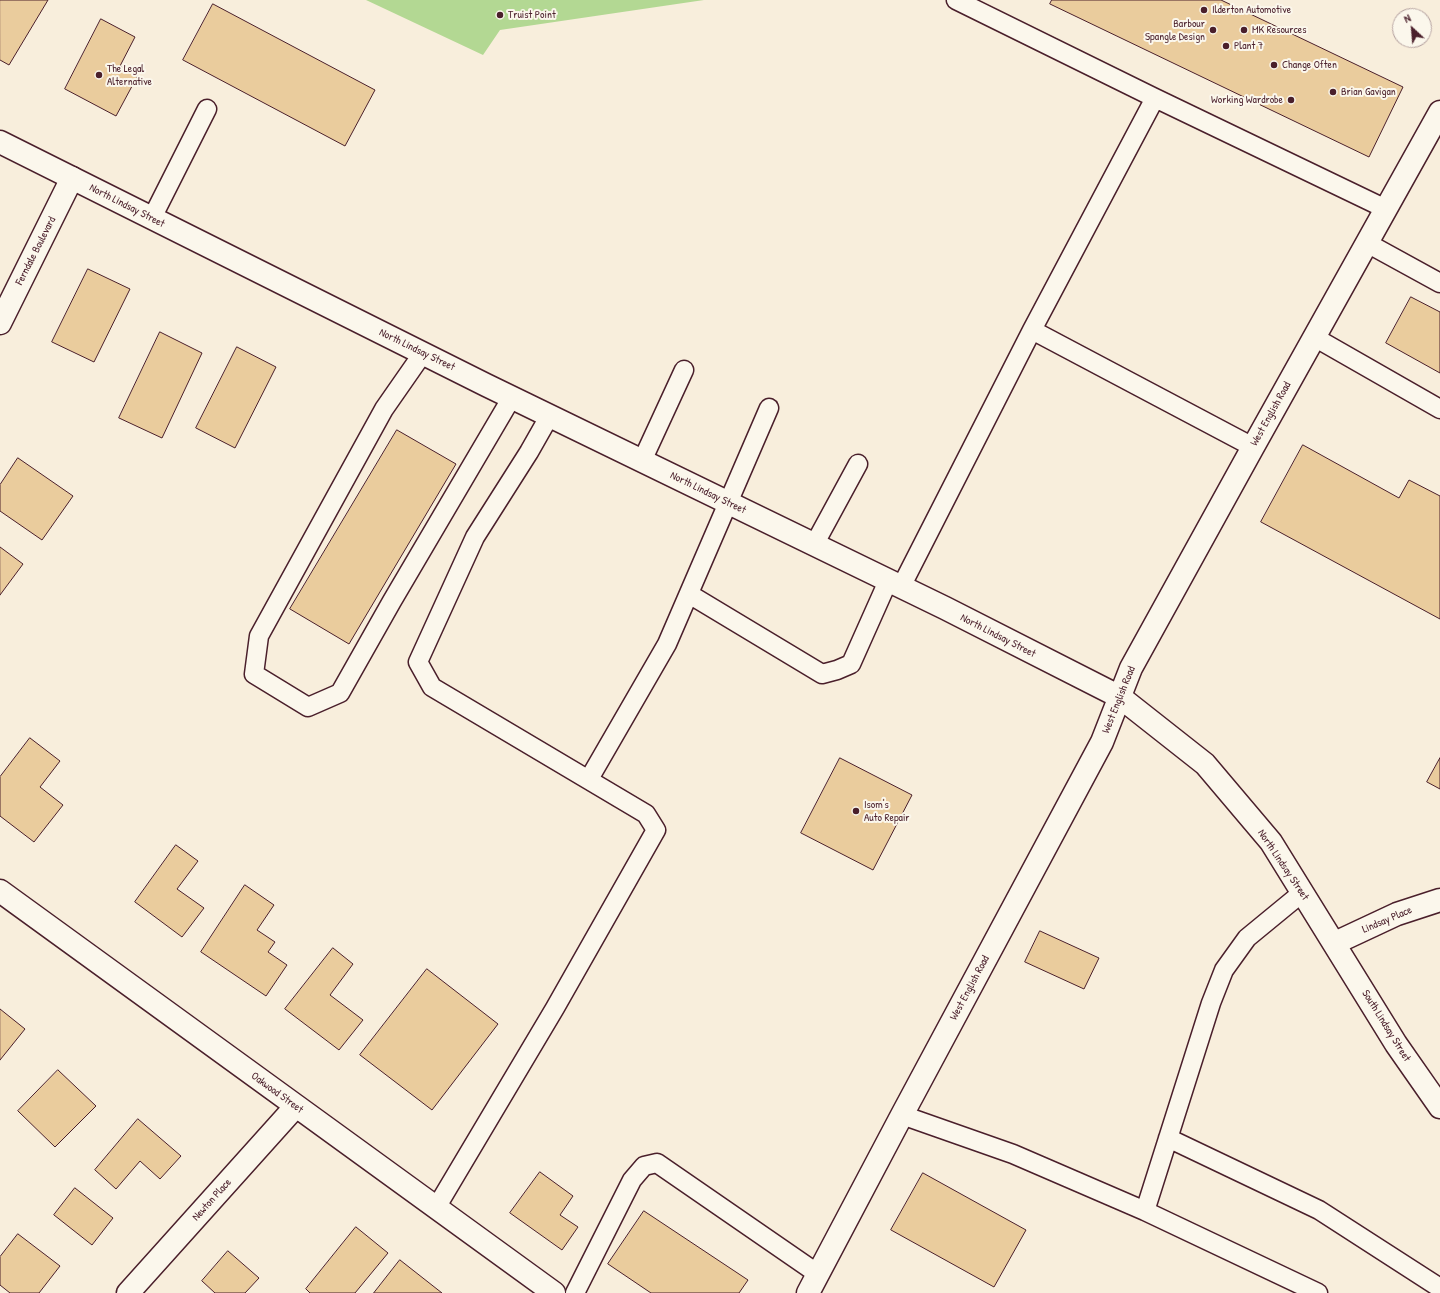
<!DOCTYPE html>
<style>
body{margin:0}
#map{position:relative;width:1440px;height:1293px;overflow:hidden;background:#f8eedc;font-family:"Patrick Hand",sans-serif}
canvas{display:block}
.north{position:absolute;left:1392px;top:8px;width:40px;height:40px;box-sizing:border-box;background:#fbf7ec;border:1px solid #b4a19f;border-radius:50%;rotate:334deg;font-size:11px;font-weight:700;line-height:16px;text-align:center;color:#4a1f2b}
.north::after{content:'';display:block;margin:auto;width:14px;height:18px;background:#4a1f2b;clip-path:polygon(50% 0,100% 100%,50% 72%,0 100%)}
</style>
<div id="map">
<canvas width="1440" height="1293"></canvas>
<div class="north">N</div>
</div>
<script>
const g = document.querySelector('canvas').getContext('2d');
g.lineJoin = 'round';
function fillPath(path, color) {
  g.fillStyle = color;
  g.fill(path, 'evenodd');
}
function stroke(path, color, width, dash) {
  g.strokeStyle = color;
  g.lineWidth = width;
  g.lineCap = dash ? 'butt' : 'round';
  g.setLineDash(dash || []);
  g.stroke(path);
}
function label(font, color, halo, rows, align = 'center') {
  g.font = font + ' "Patrick Hand",sans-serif';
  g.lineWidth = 4;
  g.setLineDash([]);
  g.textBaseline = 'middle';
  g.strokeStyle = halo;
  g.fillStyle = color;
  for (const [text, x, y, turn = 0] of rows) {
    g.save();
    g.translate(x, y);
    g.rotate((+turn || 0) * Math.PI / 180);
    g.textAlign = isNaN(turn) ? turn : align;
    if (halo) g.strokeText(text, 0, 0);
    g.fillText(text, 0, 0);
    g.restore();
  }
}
fillPath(new Path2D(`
 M 366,0 L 704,0 L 500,30 L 483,55 Z`), '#b3d893');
const building = new Path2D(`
 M 0,0 L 48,0 L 9,65 L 0,60 Z
 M 1052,0 L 1221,0 L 1403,87 L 1369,157 L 1050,4 Z
 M 213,4 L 375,90 L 345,146 L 183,60 Z
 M 101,19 L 135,37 L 120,66 L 138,75 L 116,116 L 65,89 Z
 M 88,269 L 130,289 L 94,362 L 52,342 Z
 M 1411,297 L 1440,312 L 1440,373 L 1386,343 Z
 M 160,332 L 202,353 L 162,438 L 119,418 Z
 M 237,347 L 276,367 L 235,448 L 196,428 Z
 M 397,430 L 456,464 L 349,644 L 290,609 Z
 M 1303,445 L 1399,498 L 1409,480 L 1440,496 L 1440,619 L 1261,522 Z
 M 18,458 L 73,496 L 42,540 L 0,511 L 0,485 Z
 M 0,547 L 23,564 L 0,595 Z
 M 30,738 L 60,761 L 40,787 L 63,805 L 34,842 L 0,816 L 0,777 Z
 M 840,758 L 912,795 L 873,870 L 801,833 Z
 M 1440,758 L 1440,789 L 1427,782 Z
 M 176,845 L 198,861 L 177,889 L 204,908 L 182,937 L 135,902 Z
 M 245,885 L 274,905 L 257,930 L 275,942 L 268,952 L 287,965 L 266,996 L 201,952 Z
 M 1040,931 L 1099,958 L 1084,989 L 1025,962 Z
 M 333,948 L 353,964 L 330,995 L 363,1020 L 339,1050 L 285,1009 Z
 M 427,969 L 498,1024 L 432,1110 L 360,1055 Z
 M 0,1009 L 25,1029 L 0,1060 Z
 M 58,1070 L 96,1106 L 55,1147 L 18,1111 Z
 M 138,1119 L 181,1156 L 160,1179 L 140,1161 L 116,1189 L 95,1170 Z
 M 540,1172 L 573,1196 L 560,1215 L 578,1227 L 562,1250 L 510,1213 Z
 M 923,1173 L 1026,1230 L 994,1287 L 891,1230 Z
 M 75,1188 L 113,1218 L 92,1245 L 54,1215 Z
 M 644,1211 L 748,1280 L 739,1293 L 651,1293 L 608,1264 Z
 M 356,1227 L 388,1253 L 355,1293 L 310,1293 L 306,1289 Z
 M 18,1234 L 60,1266 L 39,1293 L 10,1293 L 0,1285 L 0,1257 Z
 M 228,1251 L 259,1278 L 245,1293 L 215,1293 L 202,1281 Z
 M 400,1260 L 442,1293 L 374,1293 Z`);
fillPath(building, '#eacc9d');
stroke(building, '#4a1f2b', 1);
const service = new Path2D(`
 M 956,0 L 1155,98 L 1386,209
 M 152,218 L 207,109
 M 1367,243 L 1440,283
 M 1032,330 L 1253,447
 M 1314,337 L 1440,409
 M 423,353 L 384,409 L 259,636 L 254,674 L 308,707 L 340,693 L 392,601 L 512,397
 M 642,461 L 684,370
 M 814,545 L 858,464
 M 901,587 L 1032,330 L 1155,98
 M 689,594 L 822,674 L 837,670 L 851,664 L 888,581
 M 589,779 L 667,644 L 769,408
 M 902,1115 L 1013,1154 L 1145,1211 L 1318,1293
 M 1168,1138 L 1319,1210 L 1440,1288
 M 436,1208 L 555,1008 L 656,830 L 646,814 L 432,687 L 418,662 L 475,537 L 529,452 L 550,415
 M 1145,1211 L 1211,1003 L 1224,970 L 1247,938 L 1303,892
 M 575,1293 L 632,1180 L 644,1166 L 657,1163 L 818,1274`);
const minor = new Path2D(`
 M 0,323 L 72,178
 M 0,891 L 554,1293
 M 1335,943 L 1397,914 L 1440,900
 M 128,1293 L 296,1106`);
const secondary = new Path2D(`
 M 0,142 L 486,385 L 945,608 L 1120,697 L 1205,764 L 1271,842 L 1396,1044 L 1440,1107
 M 808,1293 L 902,1115 L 1102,742 L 1131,668 L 1253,447 L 1440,112`);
stroke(service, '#4a1f2b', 21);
stroke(minor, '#4a1f2b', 25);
stroke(secondary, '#4a1f2b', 25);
stroke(service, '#fbf7ec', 18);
stroke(minor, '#fbf7ec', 22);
stroke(secondary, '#fbf7ec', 22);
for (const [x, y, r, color] of [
 [1204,10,4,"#4a1f2b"],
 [500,15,4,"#4a1f2b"],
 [1213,30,4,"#4a1f2b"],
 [1244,30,4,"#4a1f2b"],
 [1226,46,4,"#4a1f2b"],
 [1274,65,4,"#4a1f2b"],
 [99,75,4,"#4a1f2b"],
 [1333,92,4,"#4a1f2b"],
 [1291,100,4,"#4a1f2b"],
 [856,811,4,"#4a1f2b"]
]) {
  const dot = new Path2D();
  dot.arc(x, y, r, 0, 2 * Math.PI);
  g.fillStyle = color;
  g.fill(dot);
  stroke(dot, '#fbf7ec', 1.5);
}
label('11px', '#4a1f2b', '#fbf7ec', [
 ["Ilderton Automotive",1212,10],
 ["Truist Point",508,15],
 ["Barbour",1205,24,"right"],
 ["Spangle Design",1205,37,"right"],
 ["MK Resources",1252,30],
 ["Plant 7",1234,46],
 ["Change Often",1282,65],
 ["The Legal",107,69],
 ["Alternative",107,82],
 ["Brian Gavigan",1341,92],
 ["Working Wardrobe",1283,100,"right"],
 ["Isom's",864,805],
 ["Auto Repair",864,818]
], 'left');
label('11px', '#4a1f2b', '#fbf7ec', [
 ["North Lindsay Street",127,206,27],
 ["Ferndale Boulevard",36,251,-63],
 ["North Lindsay Street",417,350,26],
 ["West English Road",1271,414,-61],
 ["North Lindsay Street",708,493,26],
 ["North Lindsay Street",998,636,27],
 ["West English Road",1119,700,-68],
 ["North Lindsay Street",1283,865,56],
 ["Lindsay Place",1387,920,-23],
 ["West English Road",970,988,-62],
 ["South Lindsay Street",1386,1026,58],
 ["Oakwood Street",277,1093,36],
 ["Newton Place",212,1200,-48]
]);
</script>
